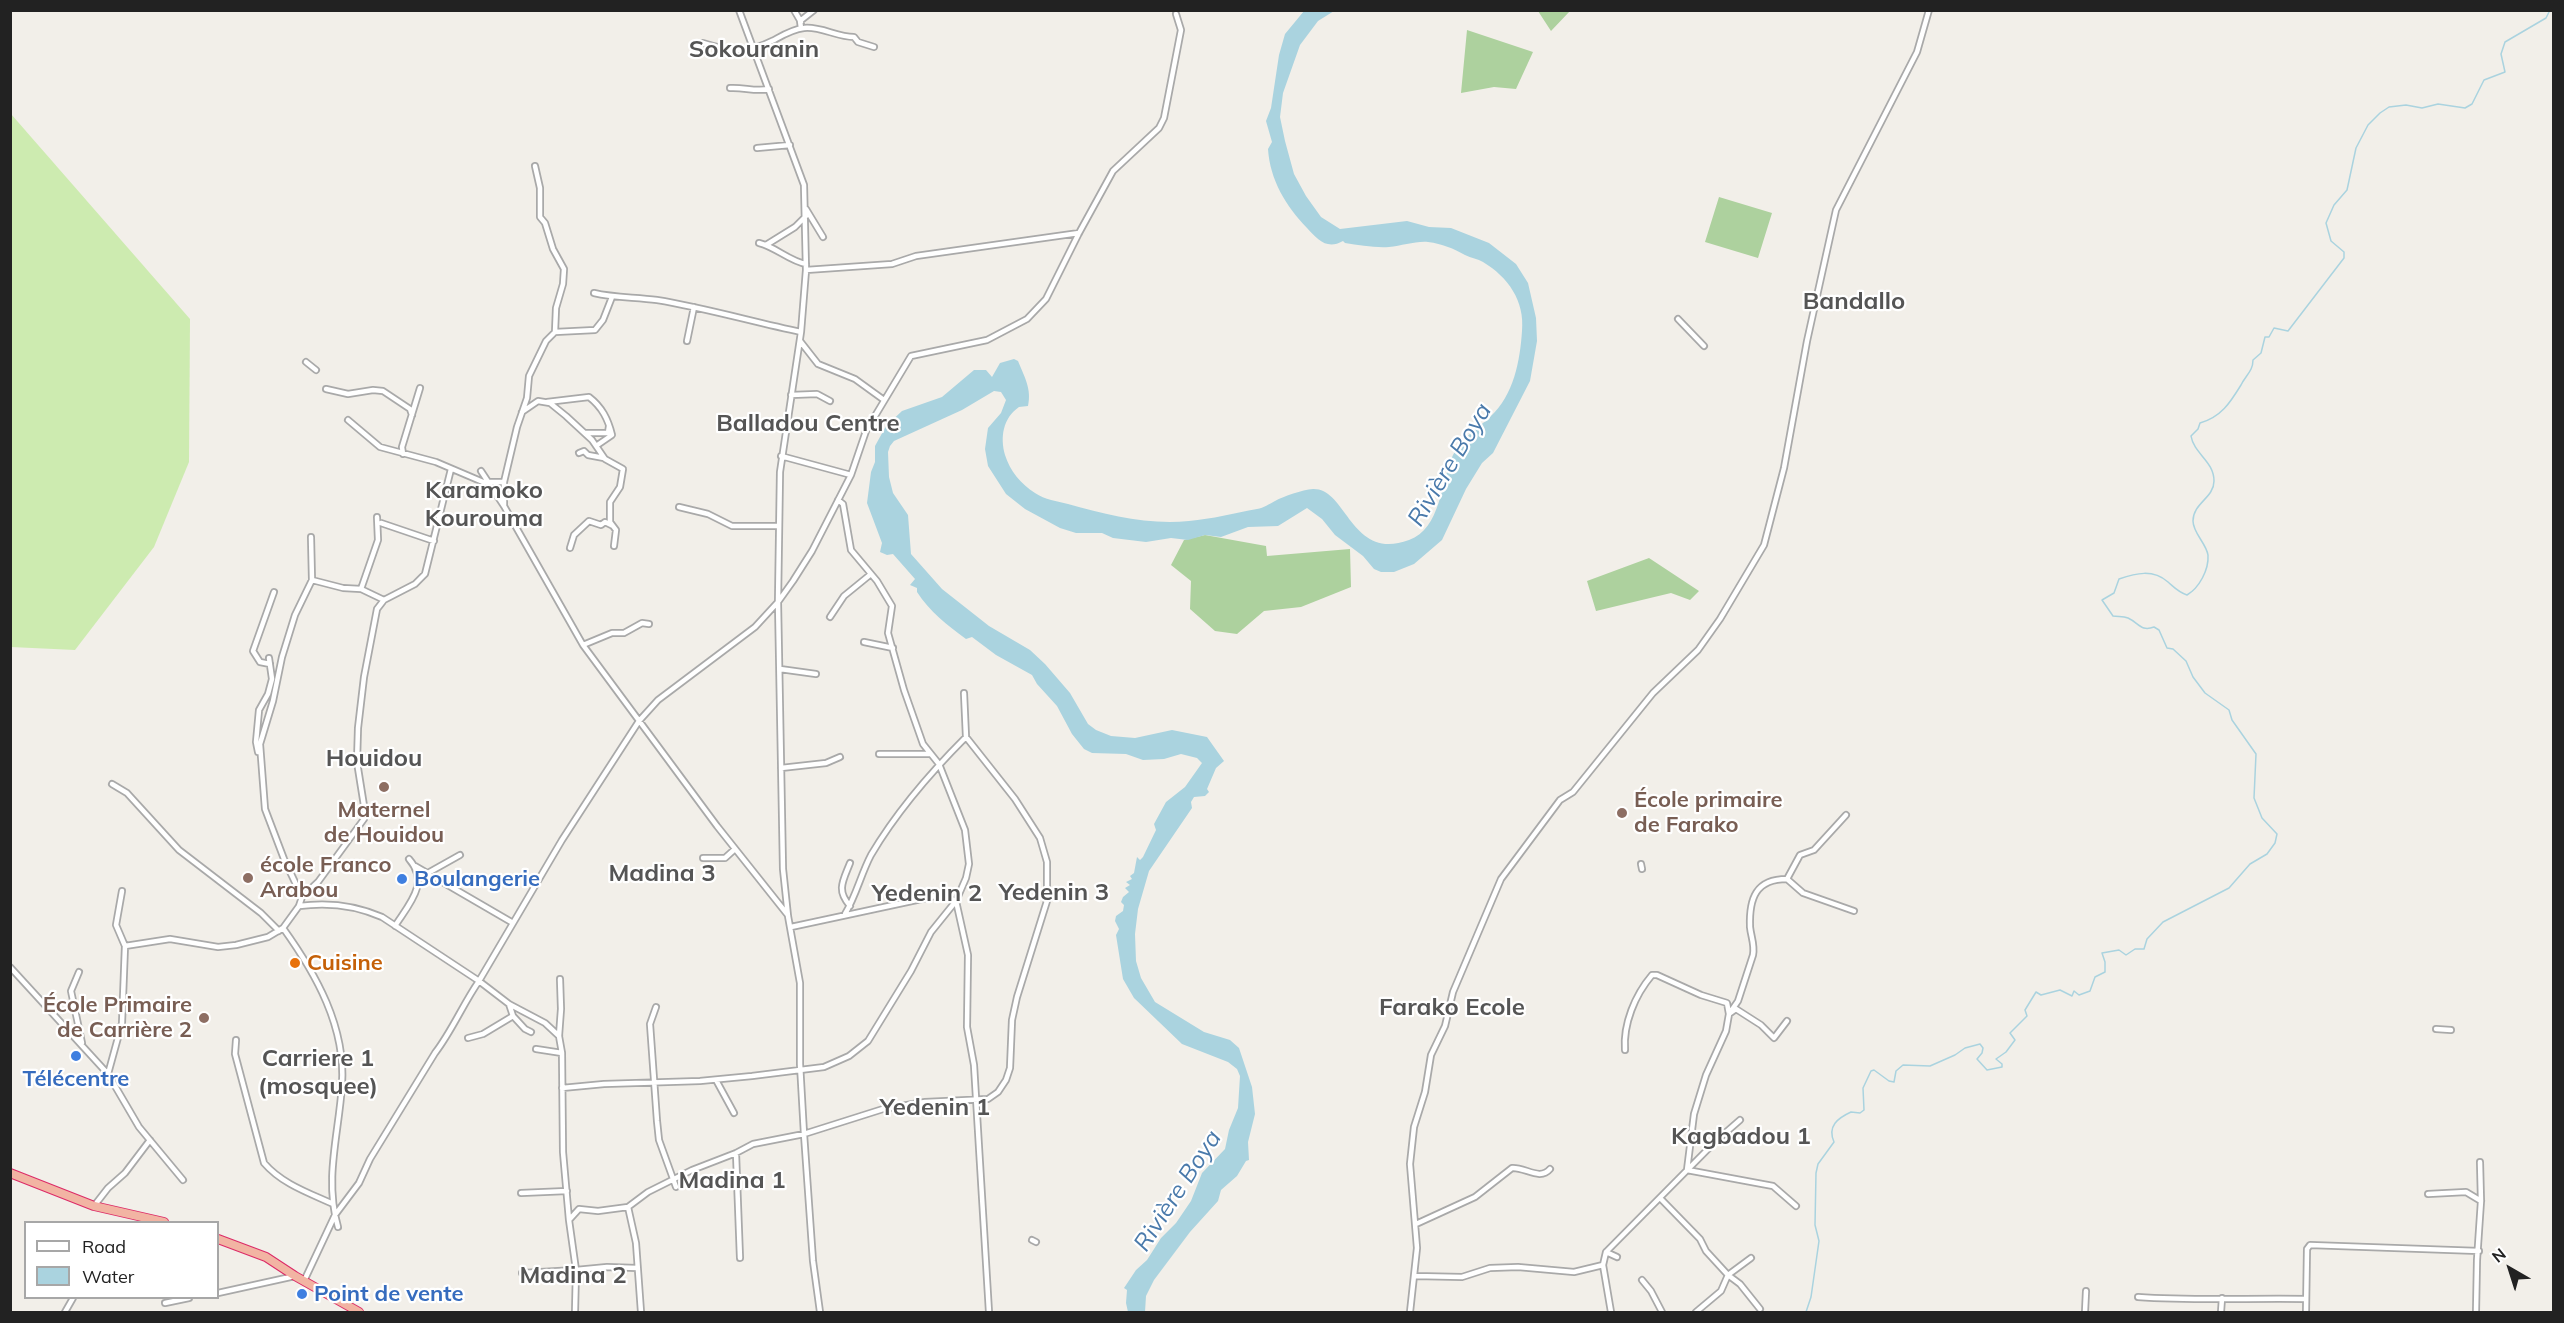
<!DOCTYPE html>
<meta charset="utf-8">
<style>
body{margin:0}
#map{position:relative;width:2564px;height:1323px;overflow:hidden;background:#f2efe9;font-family:Mulish,sans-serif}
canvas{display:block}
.frame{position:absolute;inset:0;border:12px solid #222;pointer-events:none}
.legend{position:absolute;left:24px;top:1221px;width:195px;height:78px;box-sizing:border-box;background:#fff;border:2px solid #a7a7a7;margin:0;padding:8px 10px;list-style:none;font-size:18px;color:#222}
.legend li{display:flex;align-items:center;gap:12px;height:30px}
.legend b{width:30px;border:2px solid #a7a7a7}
.north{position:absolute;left:2480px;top:1239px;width:60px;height:60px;-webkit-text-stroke:4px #fff;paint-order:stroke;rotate:321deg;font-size:16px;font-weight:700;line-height:24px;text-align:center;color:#222}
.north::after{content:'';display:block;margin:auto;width:21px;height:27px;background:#222;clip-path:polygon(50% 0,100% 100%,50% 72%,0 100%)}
</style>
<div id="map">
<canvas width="2564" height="1323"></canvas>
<div class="frame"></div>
<ul class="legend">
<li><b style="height:8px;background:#fff"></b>Road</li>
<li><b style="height:16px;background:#aad3df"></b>Water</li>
</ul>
<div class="north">N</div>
</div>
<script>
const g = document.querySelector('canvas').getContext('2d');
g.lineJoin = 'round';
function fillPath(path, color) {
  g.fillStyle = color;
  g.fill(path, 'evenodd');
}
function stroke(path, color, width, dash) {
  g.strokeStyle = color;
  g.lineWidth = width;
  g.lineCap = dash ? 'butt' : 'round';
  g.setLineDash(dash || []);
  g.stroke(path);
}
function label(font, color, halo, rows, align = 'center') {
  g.font = font + ' Mulish,sans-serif';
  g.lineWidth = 4.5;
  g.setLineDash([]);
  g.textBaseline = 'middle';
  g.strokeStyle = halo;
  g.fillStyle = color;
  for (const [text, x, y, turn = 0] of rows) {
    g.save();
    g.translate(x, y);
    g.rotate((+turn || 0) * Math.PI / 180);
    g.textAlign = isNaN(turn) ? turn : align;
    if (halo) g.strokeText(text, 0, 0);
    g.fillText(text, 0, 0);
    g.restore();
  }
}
fillPath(new Path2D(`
 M 11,114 L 190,319 L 189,462 L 154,547 L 75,650 L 11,647 Z`), '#cdebb0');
fillPath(new Path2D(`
 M 1538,11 L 1570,11 L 1551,31 Z
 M 1467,30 L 1533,52 L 1516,89 L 1494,87 L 1461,93 Z
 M 1719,197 L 1772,213 L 1758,258 L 1705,242 Z
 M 1205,535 L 1266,546 L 1267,556 L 1350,549 L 1351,587 L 1301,607 L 1264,611 L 1237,634 L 1215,631 L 1190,609 L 1191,581 L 1171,565 L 1184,540 Z
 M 1649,558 L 1699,591 L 1690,600 L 1671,593 L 1596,611 L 1587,581 Z`), '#add19e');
fillPath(new Path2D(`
 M 1304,11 L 1334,11 L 1318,21 L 1300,45 L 1283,93 L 1280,117 L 1285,141 L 1294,174 L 1306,196 L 1321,217 L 1340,229 L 1407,221 L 1429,227 L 1451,228 L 1489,243 L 1516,264 L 1528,283 L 1536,318 L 1537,341 L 1530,381 L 1493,453 L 1482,463 L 1466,489 L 1442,540 L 1414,564 L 1394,572 L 1381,572 L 1374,569 L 1363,556 L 1335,535 L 1322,519 L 1307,508 L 1278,526 L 1248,527 L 1221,537 L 1205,535 L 1188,540 L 1171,538 L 1146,542 L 1113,538 L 1102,533 L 1076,533 L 1060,528 L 1025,509 L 1006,494 L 988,466 L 985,449 L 988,428 L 1001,413 L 1006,400 L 1001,392 L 994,391 L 962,410 L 894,441 L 890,446 L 888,452 L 889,477 L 893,493 L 908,515 L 911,554 L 942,589 L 989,626 L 1030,650 L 1045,664 L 1070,693 L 1088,724 L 1096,730 L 1111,736 L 1135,738 L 1172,730 L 1207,737 L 1224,761 L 1216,768 L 1207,789 L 1209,792 L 1205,796 L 1194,797 L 1191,802 L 1192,808 L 1149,871 L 1138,909 L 1135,934 L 1136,961 L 1141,978 L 1155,1002 L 1204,1032 L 1230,1040 L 1239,1048 L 1252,1087 L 1255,1114 L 1248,1142 L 1249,1160 L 1246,1161 L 1237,1176 L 1221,1190 L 1218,1201 L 1190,1232 L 1154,1280 L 1146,1296 L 1145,1312 L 1128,1312 L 1126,1303 L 1127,1290 L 1124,1288 L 1136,1270 L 1147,1260 L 1161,1238 L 1176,1223 L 1191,1201 L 1202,1173 L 1225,1149 L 1229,1130 L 1238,1108 L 1240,1076 L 1237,1069 L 1228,1062 L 1182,1044 L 1134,998 L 1123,979 L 1116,935 L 1119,929 L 1115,921 L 1116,916 L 1123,911 L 1124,905 L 1121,902 L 1123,897 L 1129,892 L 1125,888 L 1130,885 L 1126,882 L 1132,879 L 1130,876 L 1134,873 L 1137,857 L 1140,860 L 1143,857 L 1156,830 L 1154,824 L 1166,802 L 1185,787 L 1202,763 L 1197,758 L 1181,754 L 1164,759 L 1143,760 L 1126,754 L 1092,753 L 1084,749 L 1072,734 L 1057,706 L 1037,684 L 1032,675 L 996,655 L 972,637 L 966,639 C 947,625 930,612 917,592 L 917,588 L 910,585 L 915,579 L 893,554 L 887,555 L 880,552 L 882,543 L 867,503 L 871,472 L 875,462 L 875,446 L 886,426 L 902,411 L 942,397 L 974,370 L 986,370 L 992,377 L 1000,363 L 1014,359 L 1018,361 C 1024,376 1032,389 1028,406 L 1019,407 C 1003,418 1000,437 1005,455 C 1010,471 1021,484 1035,493 C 1045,500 1057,501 1068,504 C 1108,515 1147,525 1189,521 C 1212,519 1235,513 1257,509 C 1264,508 1269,504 1275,501 C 1284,496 1302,490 1313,489 C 1347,488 1351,562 1409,540 C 1441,529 1441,481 1453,455 C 1461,438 1477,429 1490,417 C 1514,395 1520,361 1522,331 C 1525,301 1508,277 1483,262 C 1478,259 1471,258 1465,255 C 1452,248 1443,244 1428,242 C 1415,241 1402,246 1389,247 C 1375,248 1359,245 1345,243 L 1343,241 C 1327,250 1318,240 1307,228 C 1286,206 1270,180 1268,149 L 1272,142 L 1266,121 L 1271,108 L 1279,55 L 1285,34 Z`), '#aad3df');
stroke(new Path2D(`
 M 1806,1312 L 1811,1297 L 1819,1241 L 1815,1225 L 1816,1173 L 1818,1164 L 1834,1142 C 1827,1126 1838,1118 1851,1112 L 1860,1113 L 1864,1110 L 1863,1088 L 1871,1071 L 1874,1070 L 1889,1081 L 1894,1082 L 1896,1071 L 1903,1065 L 1930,1066 L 1955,1055 L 1965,1048 L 1980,1044 L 1983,1048 L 1982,1053 L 1977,1059 L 1987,1070 L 2002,1067 L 2002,1064 L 1996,1059 L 2006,1052 L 2015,1040 L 2010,1033 L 2027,1016 L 2025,1010 L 2036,992 L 2041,995 L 2060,990 L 2072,996 L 2074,991 L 2079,995 L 2090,991 L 2095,977 L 2105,972 L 2105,962 L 2102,953 L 2119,950 L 2126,955 L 2135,949 L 2144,949 L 2147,939 L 2163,922 L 2229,888 L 2250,864 L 2267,854 L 2275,843 L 2277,834 L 2262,818 L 2254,798 L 2256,754 L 2232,720 L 2229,710 L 2205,693 L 2193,677 L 2186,661 L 2173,649 L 2167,648 L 2159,630 L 2154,627 C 2141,632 2139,623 2128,618 C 2123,616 2118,617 2113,616 L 2102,600 L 2114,593 L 2119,579 C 2136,573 2153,569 2168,582 C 2175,588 2178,592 2187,595 C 2199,588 2209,570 2208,555 C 2206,543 2193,533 2193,521 C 2193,503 2214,498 2214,481 C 2214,461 2194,454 2191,436 L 2198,429 L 2200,423 C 2221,417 2230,403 2241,385 C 2246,375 2253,371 2253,360 L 2261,353 L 2265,337 L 2269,337 L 2274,328 L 2288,331 L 2344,258 L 2344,252 L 2331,241 L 2326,223 L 2334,205 L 2347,190 L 2356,148 L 2368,125 L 2380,113 L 2389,107 L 2406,105 L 2422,108 L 2438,104 L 2465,108 L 2472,104 L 2484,80 L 2505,72 L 2501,54 L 2505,42 L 2546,18 L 2550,10`), '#aad3df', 1.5);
const minor = new Path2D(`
 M 739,10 L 804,185 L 806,270 L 801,332 L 780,472 L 778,602 L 783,869 L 788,916 L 800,983 L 800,1064 L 804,1134 L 813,1261 L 820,1312
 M 794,10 L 801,22
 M 801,28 L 800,21 L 814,10
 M 703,43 C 732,52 746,54 774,40 C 783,35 793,29 804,28 C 820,26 837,37 854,37 L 858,42 L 874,47
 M 730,88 C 744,87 755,92 769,89
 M 757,148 L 790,145
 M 535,166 L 540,188 L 540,217 L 545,223 L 553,249 L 564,269 L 563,284 L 556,308 L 555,332
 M 806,209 L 823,237
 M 759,243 C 776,247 789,261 806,264
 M 766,245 L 795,227 L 807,215
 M 806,270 L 892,264 L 916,256 L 1079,233
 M 594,293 C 615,298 636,297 657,300 C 706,308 753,322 801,332
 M 612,297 L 603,320 L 595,330 L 555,332 L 546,341 L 529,376 L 527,398 L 517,427 L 504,482 L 504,506 L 583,645 L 717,826 L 787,914
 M 1678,319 L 1704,346
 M 687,341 L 694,307
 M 800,341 L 818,364 L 855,379 L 884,400
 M 306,362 L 316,370
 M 326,389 L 348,394 L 373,390 L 383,391 L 410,409 L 412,415
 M 791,395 L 817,394 L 830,401
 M 547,402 L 589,397 C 602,407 608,419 612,435 L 596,446
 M 522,412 L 538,401 L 550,403 L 566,416 L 592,440 L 605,459 L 623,469 L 620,487 L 610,502 L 610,522 L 616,530 L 614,546
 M 348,420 L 380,447 L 436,462 L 483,482 L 504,482
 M 585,433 L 608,433 L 609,426
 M 579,453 L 584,451 L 588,455 L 604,458
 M 403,454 L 402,447 L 420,388
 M 781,456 L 851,475
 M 481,471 L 504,506
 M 679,507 L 708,514 L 732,526 L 779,526
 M 381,523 L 434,541
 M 570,548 L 574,535 L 589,521 L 601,525 L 605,522 L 613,526
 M 312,580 L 343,588 L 361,589 L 384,600
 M 361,589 L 378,540 L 377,517
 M 830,617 L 844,596 L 871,574
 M 864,642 L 893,648
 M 583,645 L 612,633 L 624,633 L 642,623 L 649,624
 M 270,664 L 260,662 L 253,651 L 274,592
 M 780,669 L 816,674
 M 964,693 L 966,737
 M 258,752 L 256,742 L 259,710 L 268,694 L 272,679 L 269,658
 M 879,754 L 930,754
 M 781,768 L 826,763 L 840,757
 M 112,784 L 127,793 L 179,850 L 261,913 L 279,931
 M 703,858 L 725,858 L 735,849
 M 1641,864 L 1642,869
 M 415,866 L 513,923
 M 419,878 L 460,855
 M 1787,879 L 1800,855 L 1814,850 L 1846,815
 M 302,897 L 284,859 L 265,809 L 260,744 L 273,701 L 282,657 L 295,615 L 312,580 L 311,537
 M 299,906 C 328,902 355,905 382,917 L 479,981 L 509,1004 L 545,1023 L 559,1036
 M 850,906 C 836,890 843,881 850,863
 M 395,926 C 409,904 430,883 409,859
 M 791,927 L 940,895 L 956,901 L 968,955 L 967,1027 L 974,1065 L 989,1312
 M 283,928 C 316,974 346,1027 342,1085 C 339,1133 324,1179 338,1227
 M 125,946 L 170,939 L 218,947 L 236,945 L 268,937 L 283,928 L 299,906 L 302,897 L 318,882 L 364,819 L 365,812 L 357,762 L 358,728 L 364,677 L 377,609 L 384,600 L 415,584 L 425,574 L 451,469
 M 10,967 L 108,1074 L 139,1127 L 183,1180
 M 79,972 L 71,991 L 82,1043
 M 560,979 L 561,1009 L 559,1036 L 562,1053 L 563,1152 L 569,1220
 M 656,1007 L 650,1024 L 657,1121 L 659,1140 L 676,1187
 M 513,1016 L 525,1029 L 531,1032
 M 2436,1029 L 2451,1030
 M 468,1038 L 483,1034 L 513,1016 L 509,1004
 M 236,1040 L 235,1054 L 264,1163 C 282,1184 309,1193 333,1204
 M 536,1049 L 562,1053
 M 1625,1050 C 1623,1024 1635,995 1652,975 L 1657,975 L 1701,995 L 1727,1003 L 1729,1014 L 1736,1009 L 1761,1025 L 1774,1038 L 1787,1021
 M 108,1074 L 122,1023 L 125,946 L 116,925 L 122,891
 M 716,1080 L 734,1113
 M 562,1088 L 604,1084 L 700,1081 L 752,1076 L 824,1067 L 849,1056 L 868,1041 L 911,971 L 931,932 L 956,901 L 966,878 L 969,864 L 965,830 L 939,764 L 923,744 L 904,690 L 888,633 L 892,606 L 877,581 L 851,550 L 843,504 L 838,500
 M 736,1153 L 740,1258
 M 521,1193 L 567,1191
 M 2428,1194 L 2466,1192 L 2481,1201
 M 1660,1198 L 1700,1239 L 1706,1251 L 1728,1275 L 1740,1284 L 1760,1309
 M 94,1206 L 108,1188 L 125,1173 L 150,1140
 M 1796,1206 L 1773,1186 L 1687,1170 L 1694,1114 L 1706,1075 L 1726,1031 L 1729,1014 L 1738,1001 L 1753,955 C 1755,945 1751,937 1750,927 C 1749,898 1756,879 1787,879 L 1803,893 L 1854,911
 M 1416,1224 L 1475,1197 L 1512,1168 C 1525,1167 1540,1181 1550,1169
 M 1032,1240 L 1036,1242
 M 1606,1252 L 1617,1257
 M 522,1273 L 576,1270 L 569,1220 L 579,1209 L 598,1211 L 628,1207
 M 1415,1276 L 1462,1277 L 1490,1268 L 1518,1267 L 1574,1272 L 1603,1265
 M 1642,1280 L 1651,1291 L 1662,1312
 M 304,1281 L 335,1215 L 359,1183 L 370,1159 L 435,1053 C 452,1031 463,1004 479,981 L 562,840 L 639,721 L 658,700 L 755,627 L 778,602 L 793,581 L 812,551 L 851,475 L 866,431 L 911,356 L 987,340 L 1027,319 L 1046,299 L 1079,233 L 1113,171 L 1159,128 L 1164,118 L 1181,30 L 1176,14
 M 218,1293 L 295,1276
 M 2138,1297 C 2194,1301 2250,1298 2306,1299
 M 165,1303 L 189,1298
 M 65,1312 L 73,1298
 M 575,1312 L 576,1270 L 607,1267 L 637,1268
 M 641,1312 L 636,1243 L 628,1207 L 648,1192 L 692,1170 L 736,1153 L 753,1144 L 804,1134 L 883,1109 L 925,1102 L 988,1099 L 998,1092 L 1006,1080 L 1010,1068 L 1012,1020 L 1017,997 L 1047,901 L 1047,862 L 1040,838 L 1015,799 L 966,737 C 930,773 897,811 871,855 C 861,874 856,896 845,914
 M 1410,1312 L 1417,1248 L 1410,1164 L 1414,1127 L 1425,1092 L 1431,1055 L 1445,1026 L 1453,992 L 1501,879 L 1560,800 L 1573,792 L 1653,693 L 1698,650 L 1720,619 L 1764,545 L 1784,468 L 1807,341 L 1836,210 L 1917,52 L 1929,10
 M 1611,1312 L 1603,1265 L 1606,1252 L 1716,1141 L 1740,1120
 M 1696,1312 L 1721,1291 L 1728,1275 L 1751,1258
 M 2085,1312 L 2086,1291
 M 2221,1312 L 2222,1298
 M 2306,1312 L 2307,1249 L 2310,1245 L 2479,1251
 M 2476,1312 L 2477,1260 L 2481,1201 L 2480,1162`);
const trunk = new Path2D(`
 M 10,1173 L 94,1206 L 164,1222
 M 218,1239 L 266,1257 L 295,1276 L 359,1312`);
stroke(minor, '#a9a9a9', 8);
stroke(trunk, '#dc2a67', 10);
stroke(minor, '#fff', 4.5);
stroke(trunk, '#f2b4a3', 8);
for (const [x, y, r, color] of [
 [384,787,6,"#8d6e63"],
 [1622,813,6,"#8d6e63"],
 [248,878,6,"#8d6e63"],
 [402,879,6,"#3f7fe0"],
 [295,963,6,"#e8710a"],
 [204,1018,6,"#8d6e63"],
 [76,1056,6,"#3f7fe0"],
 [302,1294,6,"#3f7fe0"]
]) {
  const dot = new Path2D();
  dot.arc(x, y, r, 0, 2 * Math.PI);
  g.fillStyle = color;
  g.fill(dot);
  stroke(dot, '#fff', 2);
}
label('bold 22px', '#785e54', '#fff', [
 ["École primaire",1634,800],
 ["de Farako",1634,825],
 ["Maternel",384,810,"center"],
 ["de Houidou",384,835,"center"],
 ["école Franco",260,865],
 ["Arabou",260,890],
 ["École Primaire",192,1005,"right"],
 ["de Carrière 2",192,1030,"right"]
], 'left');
label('bold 22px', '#366cbe', '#fff', [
 ["Boulangerie",414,879],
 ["Télécentre",76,1079,"center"],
 ["Point de vente",314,1294]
], 'left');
label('bold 22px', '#c56008', '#fff', [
 ["Cuisine",307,963]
], 'left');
label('bold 24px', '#555', '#fff', [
 ["Sokouranin",754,50],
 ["Bandallo",1854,302],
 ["Balladou Centre",808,424],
 ["Karamoko",484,491],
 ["Kourouma",484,519],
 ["Houidou",374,759],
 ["Madina 3",662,874],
 ["Yedenin 3",1054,893],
 ["Yedenin 2",927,894],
 ["Farako Ecole",1452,1008],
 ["Carriere 1",318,1059],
 ["(mosquee)",318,1087],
 ["Yedenin 1",935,1108],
 ["Kagbadou 1",1741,1137],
 ["Madina 1",732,1181],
 ["Madina 2",573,1276]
]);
label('italic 24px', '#4a7aab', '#fff', [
 ["Rivière Boya",1450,465,-59],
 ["Rivière Boya",1178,1191,-57]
]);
</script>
